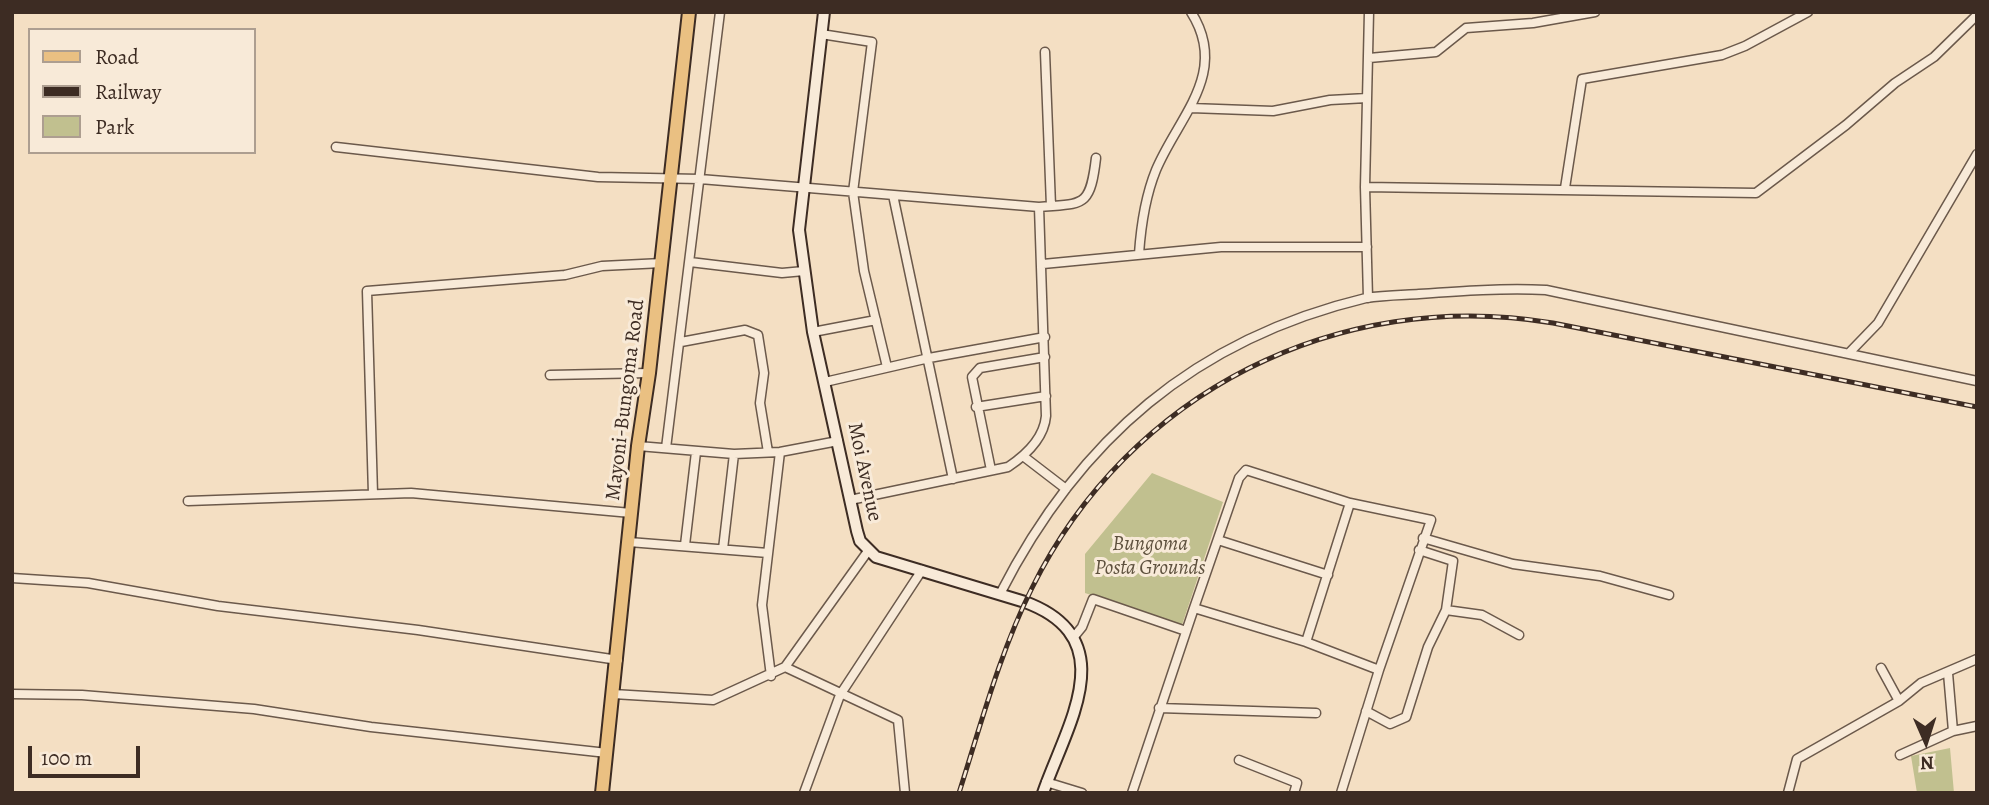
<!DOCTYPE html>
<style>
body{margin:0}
#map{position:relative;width:1989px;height:805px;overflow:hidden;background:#f4dfc3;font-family:Alegreya,serif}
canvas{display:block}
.frame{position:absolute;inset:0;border:14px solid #3d2c23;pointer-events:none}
.legend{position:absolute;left:28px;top:28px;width:228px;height:126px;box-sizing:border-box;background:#f8ead8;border:2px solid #ad9e90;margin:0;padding:9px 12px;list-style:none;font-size:21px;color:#3d2c23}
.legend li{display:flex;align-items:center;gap:14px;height:35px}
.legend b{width:35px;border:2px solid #ad9e90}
.north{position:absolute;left:1891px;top:707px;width:70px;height:70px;-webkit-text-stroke:5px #f8ead8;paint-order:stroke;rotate:177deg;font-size:19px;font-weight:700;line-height:28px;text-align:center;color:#3d2c23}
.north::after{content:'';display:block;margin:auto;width:24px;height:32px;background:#3d2c23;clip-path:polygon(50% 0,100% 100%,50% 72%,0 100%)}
.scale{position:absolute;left:28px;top:746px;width:112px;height:32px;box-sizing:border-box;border:4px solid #3d2c23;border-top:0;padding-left:9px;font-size:21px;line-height:24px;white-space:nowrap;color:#3d2c23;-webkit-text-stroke:5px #f8ead8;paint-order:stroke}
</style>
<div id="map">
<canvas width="1989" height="805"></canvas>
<div class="frame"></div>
<ul class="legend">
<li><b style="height:9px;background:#eac082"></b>Road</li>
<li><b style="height:9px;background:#3d2c23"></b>Railway</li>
<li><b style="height:19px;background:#c1c08f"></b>Park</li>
</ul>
<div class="north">N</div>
<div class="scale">100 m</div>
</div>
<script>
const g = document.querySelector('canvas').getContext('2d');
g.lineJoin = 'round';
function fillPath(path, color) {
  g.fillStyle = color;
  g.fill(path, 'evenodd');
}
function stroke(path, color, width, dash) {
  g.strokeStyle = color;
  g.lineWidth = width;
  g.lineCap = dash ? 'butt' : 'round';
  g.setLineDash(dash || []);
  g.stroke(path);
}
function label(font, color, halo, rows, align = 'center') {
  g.font = font + ' Alegreya,serif';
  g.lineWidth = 6;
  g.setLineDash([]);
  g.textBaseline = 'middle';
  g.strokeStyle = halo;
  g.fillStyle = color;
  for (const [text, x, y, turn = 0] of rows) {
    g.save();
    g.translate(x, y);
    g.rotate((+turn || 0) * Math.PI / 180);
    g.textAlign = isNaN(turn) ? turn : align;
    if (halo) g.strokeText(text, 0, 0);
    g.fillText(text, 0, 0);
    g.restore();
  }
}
fillPath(new Path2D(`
 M 1152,473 L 1223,502 L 1182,625 L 1085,593 L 1085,554 Z
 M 1950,748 L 1954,793 L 1917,793 L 1911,756 Z`), '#c1c08f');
const street = new Path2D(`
 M 821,34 L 872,42 L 853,192 L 864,271 L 887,367
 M 1045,52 L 1051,206
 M 1369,58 L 1436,52 L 1466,28 L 1533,23 L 1595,12
 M 1191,108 L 1273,111 L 1330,100 L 1367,98
 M 336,147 L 598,177 L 700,179 L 1039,207 C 1083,203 1090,209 1096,158
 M 1365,187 L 1756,193 L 1846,125 L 1895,83 L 1934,57 L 1977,15
 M 1565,188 L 1582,79 L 1722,55 L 1745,46 L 1808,12
 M 893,195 L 953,479
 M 1139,254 C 1141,225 1145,197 1156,170 C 1178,117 1230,73 1191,12
 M 690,262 L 782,273 L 804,271
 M 1043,264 L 1221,247 L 1367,247
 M 1368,298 L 1365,187 L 1369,12
 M 813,332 L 876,320
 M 681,342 L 745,330 L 758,335 L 764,373 L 760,403 L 768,452
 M 1850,352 L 1878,323 L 1977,154
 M 550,375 L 649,373
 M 825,382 L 929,358 L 1045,337
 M 976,407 L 1046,396
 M 638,446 L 734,454 L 780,452 L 838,441
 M 666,448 L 720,12
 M 1023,456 L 1066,489
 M 991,470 L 972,377 L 980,368 L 1045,357
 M 373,494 L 367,291 L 565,275 L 602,266 L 662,263
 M 850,500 L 1008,467 C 1026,455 1044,438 1046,416 L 1039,207
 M 188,501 L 411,493 L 631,513
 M 1423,538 L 1513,564 L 1600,576 L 1669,595
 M 1218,540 L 1328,575
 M 629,542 L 768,553
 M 685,545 L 696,452
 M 723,549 L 734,454
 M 12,578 L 88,583 L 218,606 L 418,630 L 618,660
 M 1000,594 C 1079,439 1195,339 1366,298 C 1383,295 1402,295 1419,294 C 1461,291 1503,288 1546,290 L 1977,381
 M 1194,608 L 1239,478 L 1246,470 L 1350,503
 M 1446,610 L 1482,615 L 1519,635
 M 1073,638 L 1082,627 L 1093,599 L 1186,631
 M 1306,642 L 1350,503 L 1431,520 L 1379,670
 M 785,667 L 898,720 L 905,793
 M 1881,668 L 1899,701
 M 771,676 L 762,605 L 780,452
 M 12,694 L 82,695 L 254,709 L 371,727 L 607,753
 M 613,694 L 713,700 L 785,667 L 868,551
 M 1159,708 L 1316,713
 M 1366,711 L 1390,724 L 1406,717 L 1428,647 L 1446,610 L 1453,561 L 1419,550
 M 1953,731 L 1977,726
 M 1900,755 L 1953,731 L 1948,673
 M 1239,760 L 1297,783 L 1294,793
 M 1046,782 L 1082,793
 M 804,793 L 840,695 L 922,570
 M 1132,793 L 1194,608 L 1306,642 L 1379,670 L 1341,793
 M 1788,793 L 1797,759 L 1899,701 L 1921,683 L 1977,659`);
const secondary = new Path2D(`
 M 824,12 L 799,230 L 813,332 L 857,531 L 860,541 L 876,557 L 1025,602 C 1125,639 1066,726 1043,793`);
const primary = new Path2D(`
 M 602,793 L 638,446 L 649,373 L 689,12`);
stroke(street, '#6b594b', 11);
stroke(secondary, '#3d2c23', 14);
stroke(primary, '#3d2c23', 16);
stroke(street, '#f8ead8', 8);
stroke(secondary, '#f8ead8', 10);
stroke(primary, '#eac082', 12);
const rail = new Path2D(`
 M 959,793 C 981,724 1000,652 1032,588 C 1129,392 1338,287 1553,323 L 1977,407`);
stroke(rail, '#3d2c23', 5);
stroke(rail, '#f8ead8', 2.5, [8]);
label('21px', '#3d2c23', '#f8ead8', [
 ["Mayoni-Bungoma Road",626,400,-83],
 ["Moi Avenue",864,472,78]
]);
label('italic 21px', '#5e513e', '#f8ead8', [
 ["Bungoma",1150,545],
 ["Posta Grounds",1150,569]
]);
</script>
